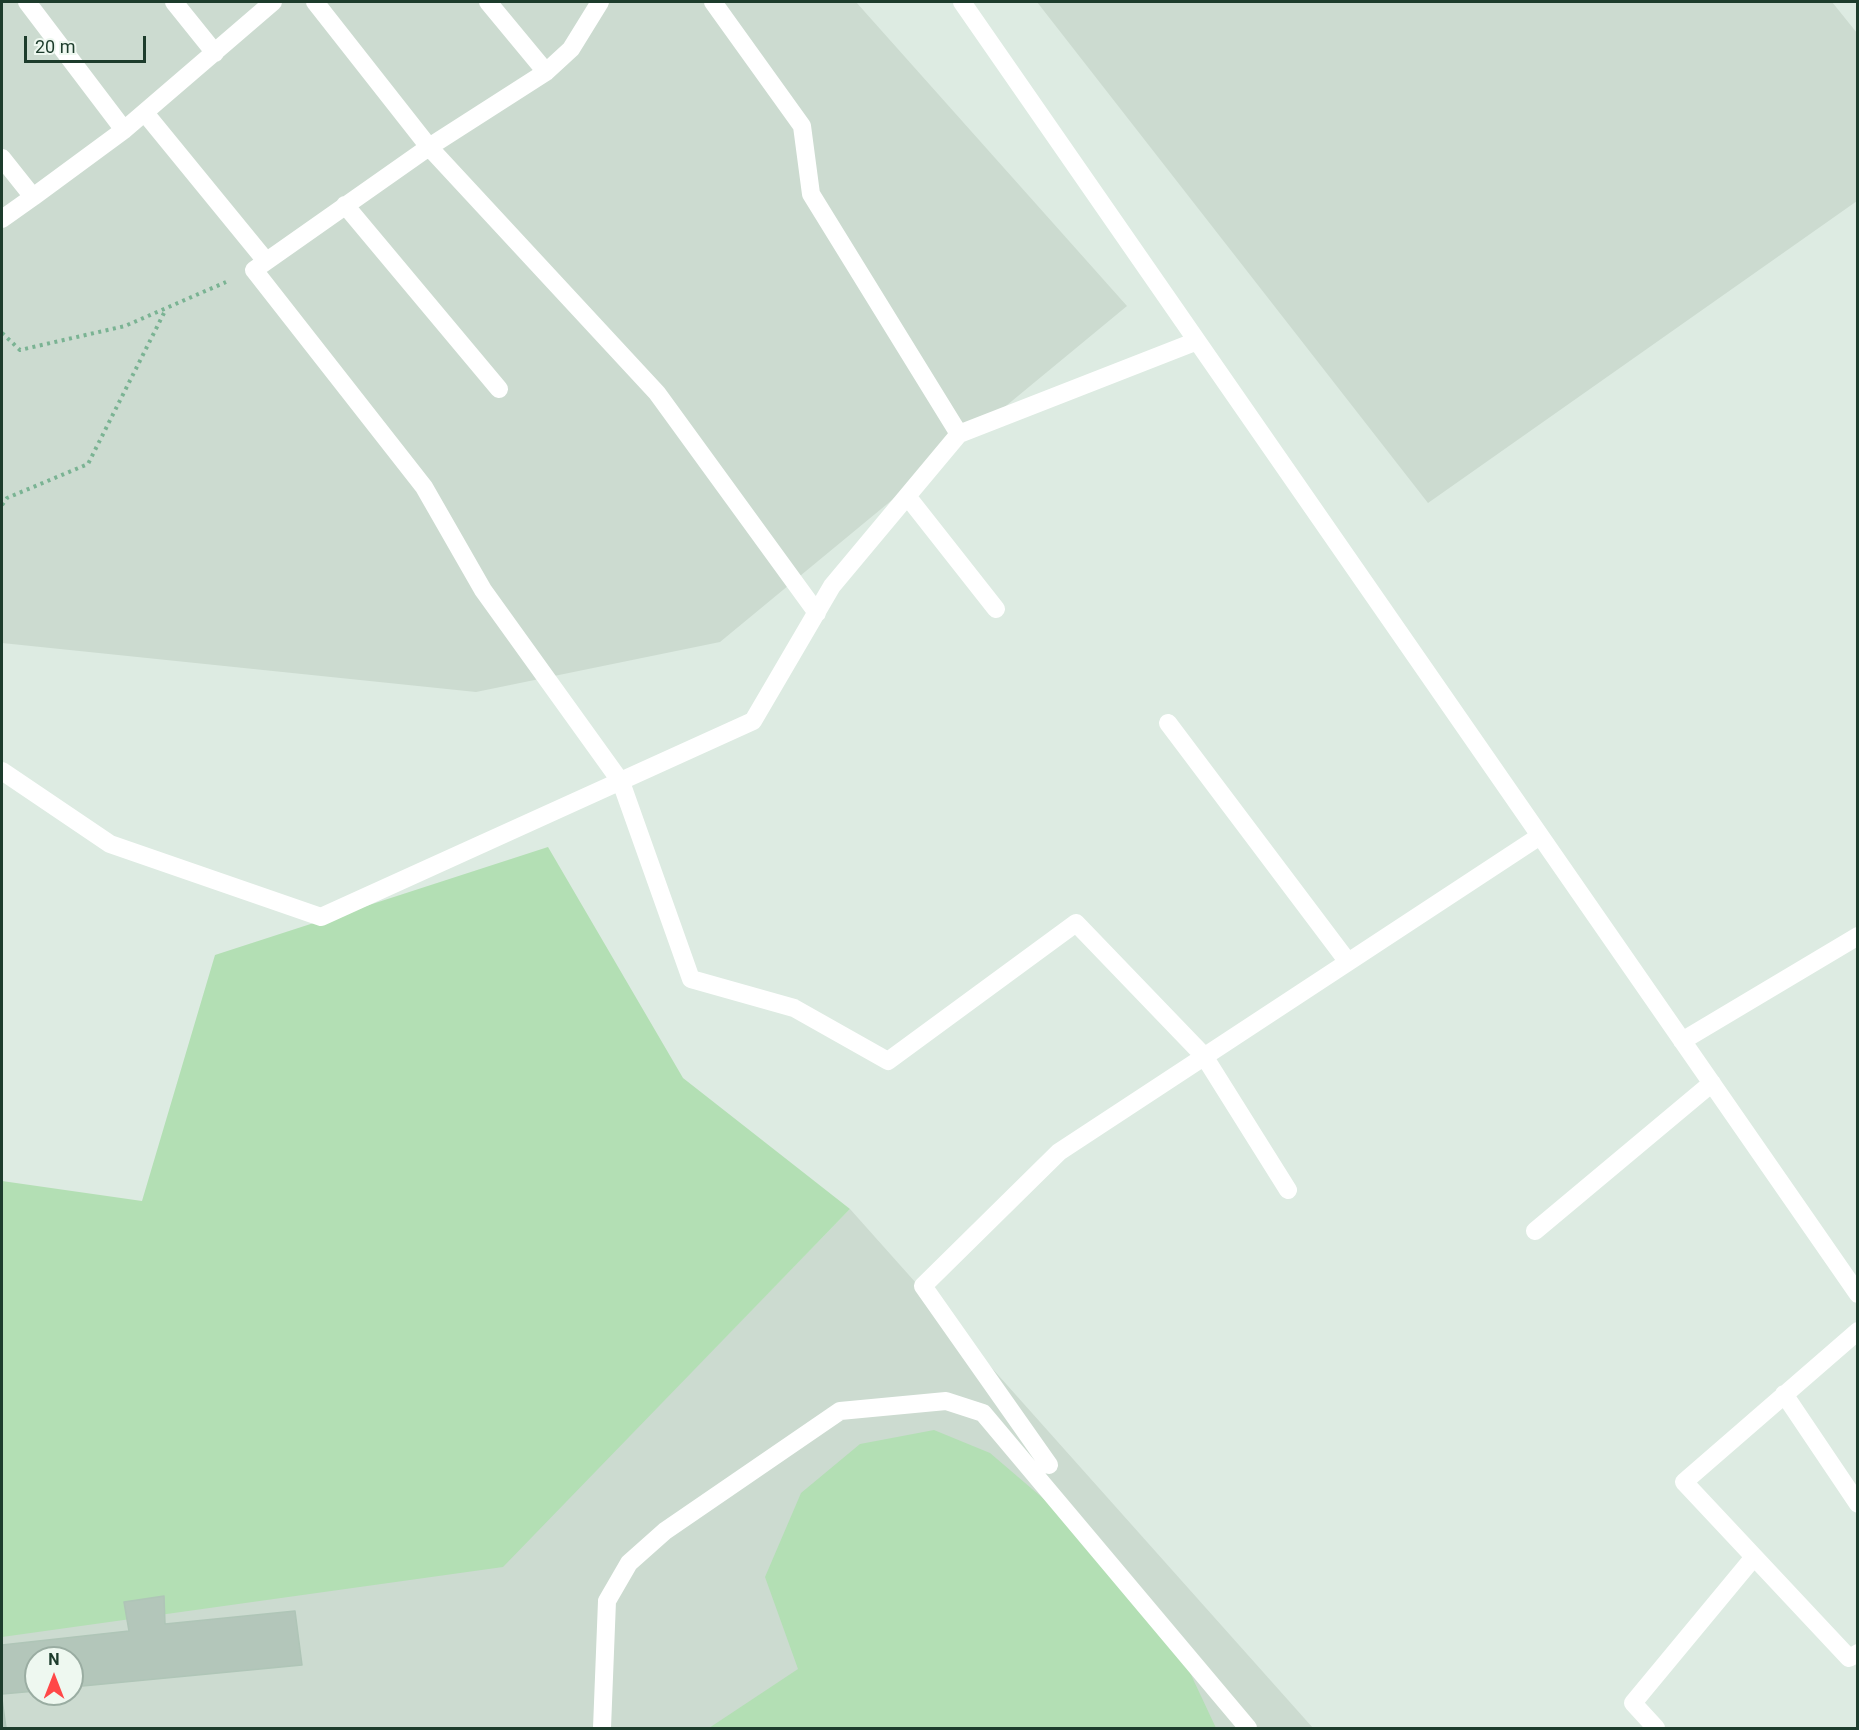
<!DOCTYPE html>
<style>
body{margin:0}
#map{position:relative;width:1859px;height:1730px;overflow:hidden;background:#ddebe2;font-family:Roboto,sans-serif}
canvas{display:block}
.frame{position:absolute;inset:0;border:3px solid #1d3c2c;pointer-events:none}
.north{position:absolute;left:24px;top:1646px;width:60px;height:60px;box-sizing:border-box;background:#eef8f0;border:2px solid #9aada2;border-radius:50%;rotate:0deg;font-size:16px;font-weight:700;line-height:24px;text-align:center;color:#1d3c2c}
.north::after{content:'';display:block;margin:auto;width:21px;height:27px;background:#ff4848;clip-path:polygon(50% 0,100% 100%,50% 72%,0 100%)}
.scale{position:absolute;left:24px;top:36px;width:122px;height:27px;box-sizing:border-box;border:3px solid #1d3c2c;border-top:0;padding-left:8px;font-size:18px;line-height:21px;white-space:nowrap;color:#1d3c2c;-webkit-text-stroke:4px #eef8f0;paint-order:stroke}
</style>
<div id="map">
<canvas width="1859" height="1730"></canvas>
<div class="frame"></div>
<div class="north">N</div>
<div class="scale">20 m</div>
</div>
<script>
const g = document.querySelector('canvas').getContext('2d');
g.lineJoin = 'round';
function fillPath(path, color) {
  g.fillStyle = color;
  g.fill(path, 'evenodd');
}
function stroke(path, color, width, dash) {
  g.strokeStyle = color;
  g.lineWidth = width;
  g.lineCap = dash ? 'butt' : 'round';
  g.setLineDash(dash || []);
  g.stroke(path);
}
fillPath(new Path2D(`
 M 2,2 L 856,2 L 1127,306 L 720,642 L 476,692 L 2,643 Z
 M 1037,2 L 1832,2 L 1857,33 L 1857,201 L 1428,503 Z
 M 850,1209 L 1313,1728 L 2,1728 L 2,1600 L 520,1547 ZM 36,1658 L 72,1658 L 72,1694 L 36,1694 Z`), '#ccdbd0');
fillPath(new Path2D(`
 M 548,847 L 683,1078 L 850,1209 L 503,1567 L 2,1637 L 2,1181 L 142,1201 L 215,955 Z
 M 934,1430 L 990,1453 L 1052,1506 L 1185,1662 L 1216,1728 L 709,1728 L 798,1669 L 765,1577 L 801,1493 L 860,1444 Z`), '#b3dfb4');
const building = new Path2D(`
 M 164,1596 L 165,1624 L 295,1611 L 302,1665 L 72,1687 L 72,1658 L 36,1658 L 36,1691 L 2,1694 L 2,1645 L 129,1631 L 124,1602 Z
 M 2,1699 L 6,1728 L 2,1728 Z`);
fillPath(building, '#b3c6ba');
stroke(building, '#afc5b7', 1.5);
stroke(new Path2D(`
 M 2,333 L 20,350 L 125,326 L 226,282
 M 2,505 L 7,498 L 88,464 L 166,309`), '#7ab393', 4, [3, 4.5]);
stroke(new Path2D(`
 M 27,2 L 124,130
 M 174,2 L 215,53
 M 315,2 L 429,147 L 657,393 L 817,613
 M 488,2 L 546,72
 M 600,2 L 571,49 L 546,72 L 429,147 L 254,270 L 424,487 L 483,590 L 621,782 L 691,979 L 794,1008 L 888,1061 L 1076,923 L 1204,1056 L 1288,1190
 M 713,2 L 802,126 L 811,194 L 959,434
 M 962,2 L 1858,1294
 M 145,113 L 266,261
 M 2,158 L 33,197 L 2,219
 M 33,197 L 124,130 L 273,2
 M 345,205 L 499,389
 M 907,496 L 996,609
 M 1168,723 L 1348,962
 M 2,771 L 110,844 L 321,917 L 753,721 L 832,586 L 959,434 L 1197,341
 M 1682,1041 L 1858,936
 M 1535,1231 L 1712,1083
 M 1858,1331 L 1684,1482 L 1849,1658 L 1858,1653
 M 1784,1394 L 1858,1504
 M 1049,1465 L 923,1286 L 1059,1152 L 1540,836
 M 602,1728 L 607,1601 L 629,1563 L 665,1531 L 840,1411 L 946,1401 L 983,1413 L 1248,1728
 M 1656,1728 L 1633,1703 L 1754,1557`), '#fff', 18);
</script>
